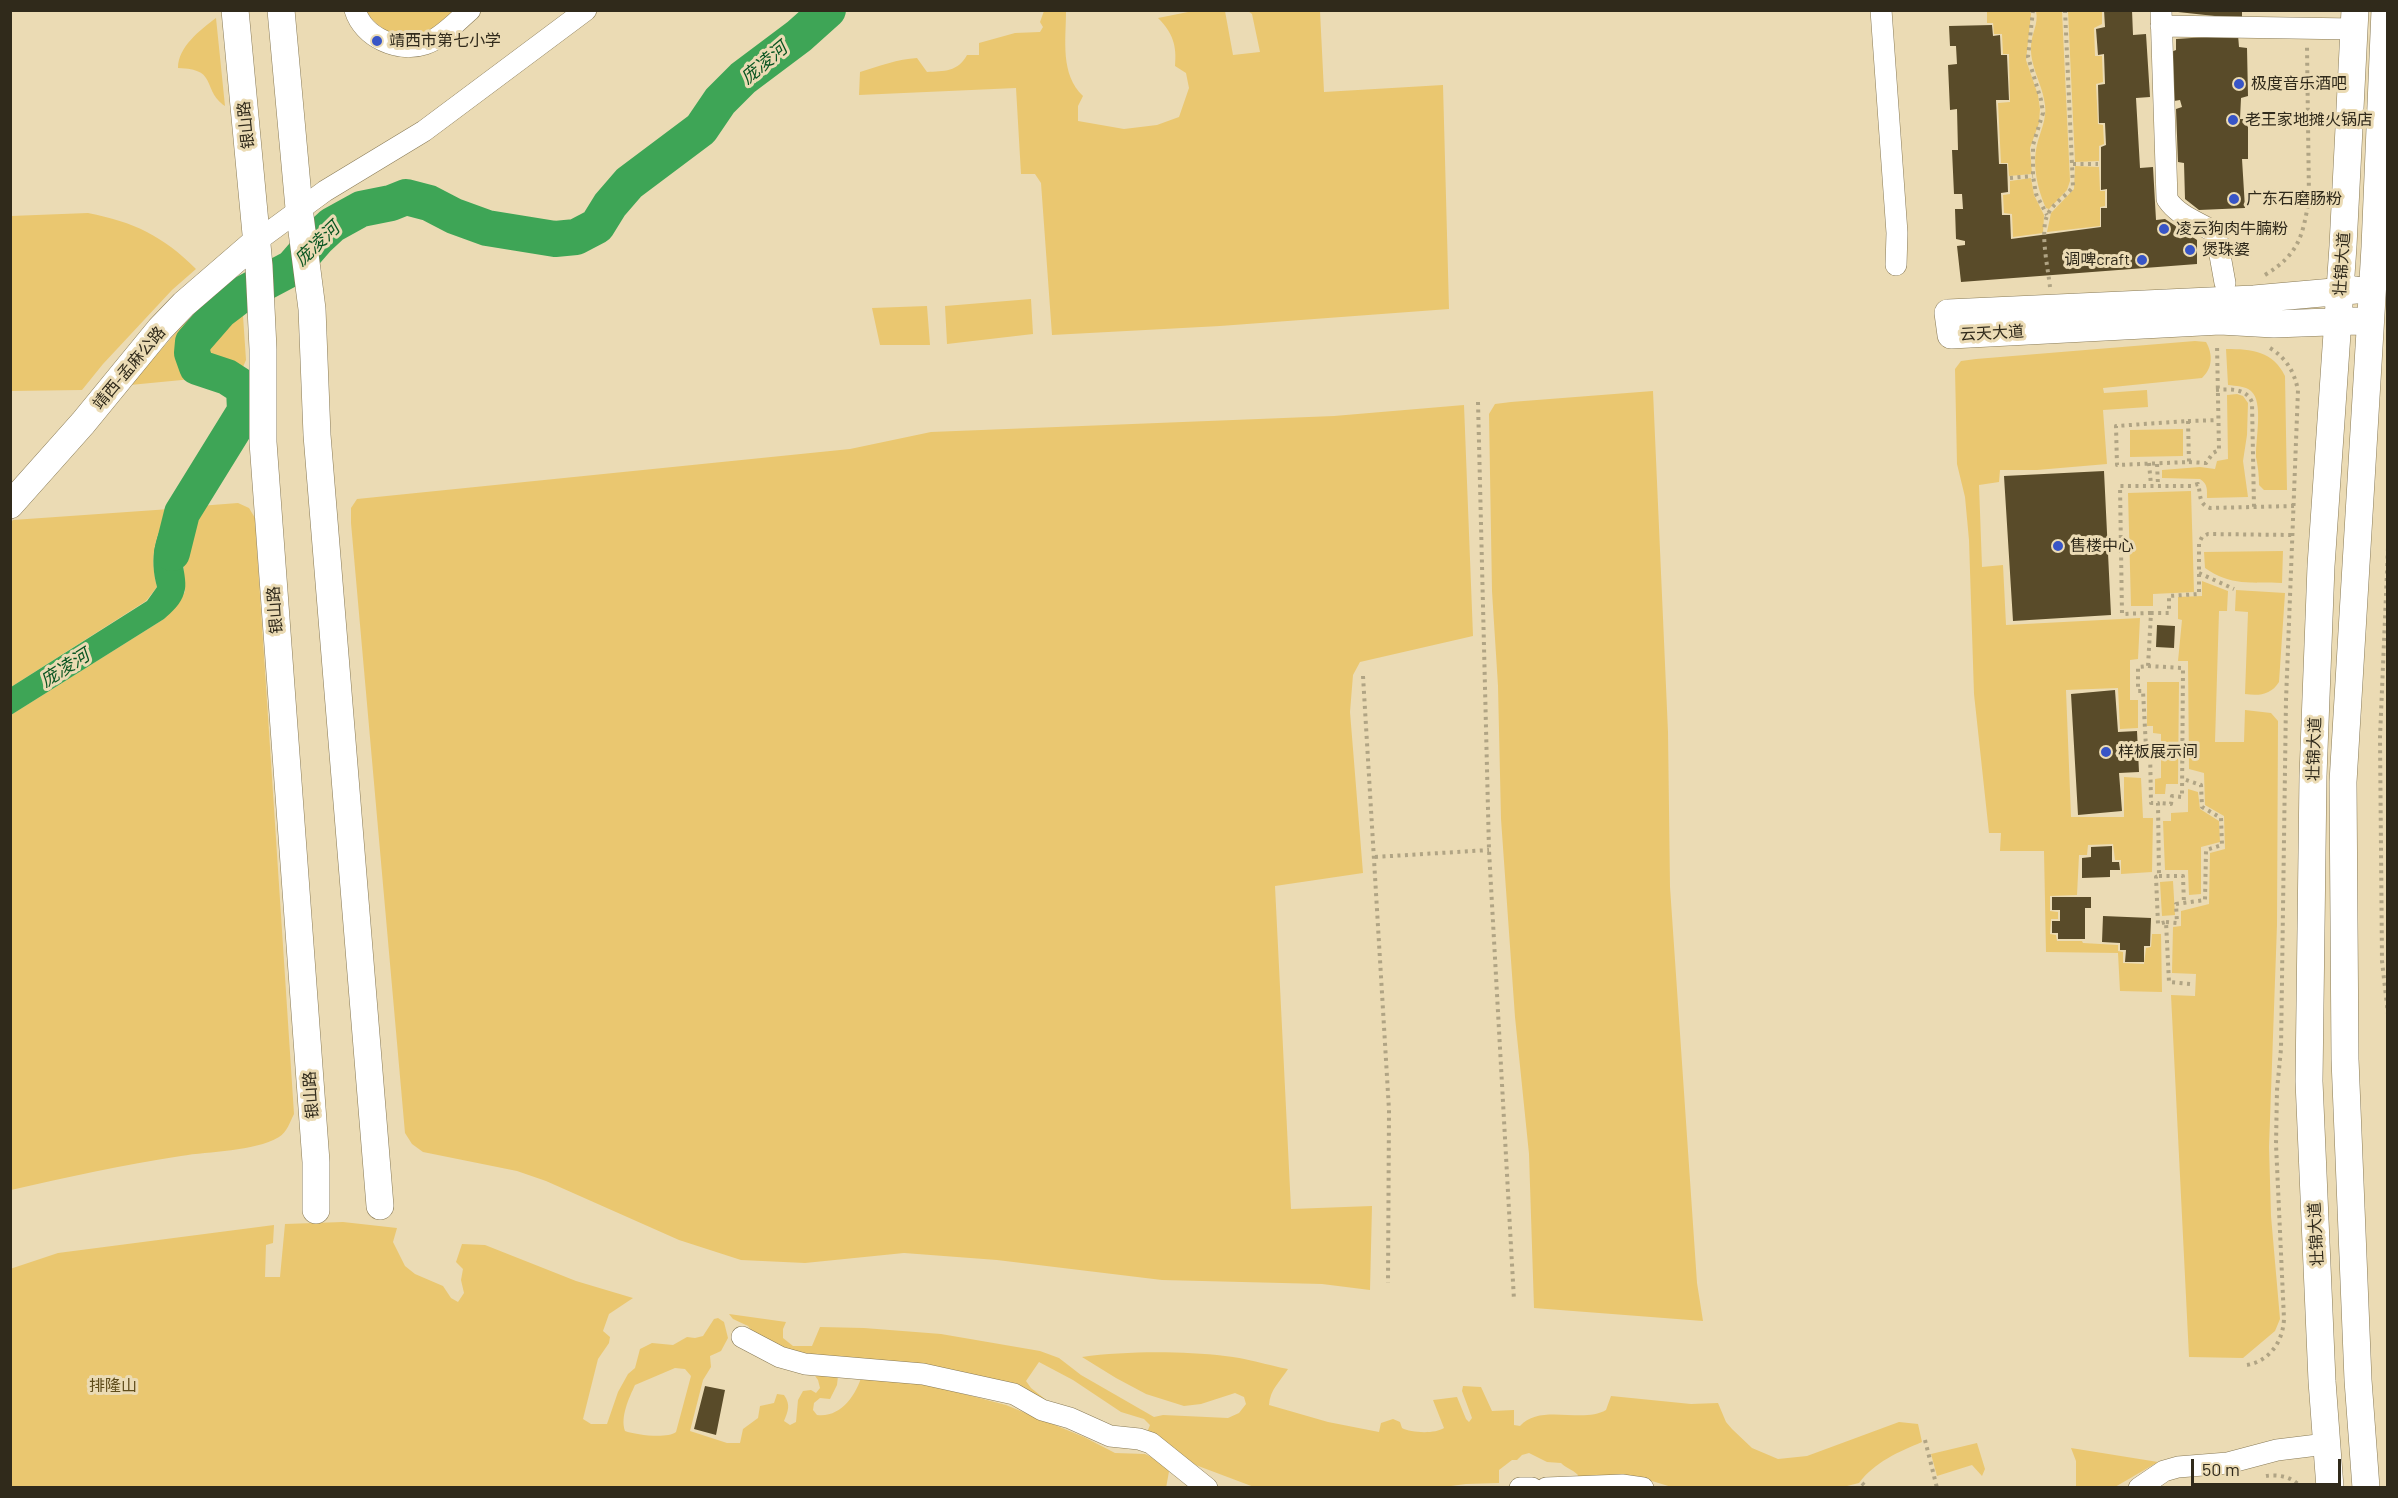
<!DOCTYPE html>
<meta charset="utf-8">
<style>
body{margin:0}
#map{position:relative;width:2398px;height:1498px;overflow:hidden;background:#ebdbb4;font-family:Barlow,sans-serif}
canvas{display:block}
.frame{position:absolute;inset:0;border:12px solid #302a1b;pointer-events:none}
.scale{position:absolute;left:2191px;top:1459px;width:150px;height:27px;box-sizing:border-box;border:3px solid #302a1b;border-top:0;padding-left:8px;font-size:18px;line-height:21px;white-space:nowrap;color:#302a1b;-webkit-text-stroke:4px #ebdbb4;paint-order:stroke}
</style>
<div id="map">
<canvas width="2398" height="1498"></canvas>
<div class="frame"></div>
<div class="scale">50 m</div>
</div>
<script>
const g = document.querySelector('canvas').getContext('2d');
g.lineJoin = 'round';
function fillPath(path, color) {
  g.fillStyle = color;
  g.fill(path, 'evenodd');
}
function stroke(path, color, width, dash) {
  g.strokeStyle = color;
  g.lineWidth = width;
  g.lineCap = dash ? 'butt' : 'round';
  g.setLineDash(dash || []);
  g.stroke(path);
}
function label(font, color, halo, rows, align = 'center') {
  g.font = font + ' Barlow,"Noto Sans SC",sans-serif';
  g.lineWidth = 6;
  g.setLineDash([]);
  g.textBaseline = 'middle';
  g.strokeStyle = halo;
  g.fillStyle = color;
  for (const [text, x, y, turn = 0] of rows) {
    g.save();
    g.translate(x, y);
    g.rotate((+turn || 0) * Math.PI / 180);
    g.textAlign = isNaN(turn) ? turn : align;
    if (halo) g.strokeText(text, 0, 0);
    g.fillText(text, 0, 0);
    g.restore();
  }
}
fillPath(new Path2D(`
 M 366,11 L 459,11 C 451,17 442,26 432,31 C 408,45 379,32 366,11 Z
 M 1044,11 L 1066,11 C 1066,40 1060,74 1083,96 L 1078,106 L 1078,121 L 1124,129 L 1157,125 L 1179,117 L 1189,88 L 1186,73 L 1175,66 C 1177,46 1173,33 1158,18 L 1193,11 L 1225,11 L 1233,55 L 1260,52 L 1252,14 L 1248,11 L 1320,11 L 1324,92 L 1443,85 L 1449,309 L 1220,326 L 1052,335 L 1041,183 L 1035,174 L 1021,174 L 1016,88 L 859,95 L 860,72 C 879,66 898,59 917,58 L 927,72 C 944,71 958,72 967,55 L 979,55 L 979,43 L 1015,33 L 1040,32 L 1043,27 L 1040,22 Z
 M 1987,11 L 2030,11 L 2031,14 L 2026,60 L 2038,95 L 2040,109 L 2039,123 L 2030,148 L 2032,174 L 2009,176 L 2008,163 L 2001,163 L 1998,103 L 2010,102 L 2009,54 L 2003,54 L 2002,34 L 1994,34 L 1993,23 L 1987,23 Z
 M 2036,11 L 2062,11 L 2070,181 L 2067,190 L 2049,209 L 2046,208 C 2038,190 2032,166 2037,145 C 2040,132 2047,119 2045,105 C 2043,85 2030,67 2031,47 C 2031,34 2039,24 2036,11 Z
 M 2068,11 L 2102,11 L 2102,24 L 2094,28 L 2095,56 L 2102,56 L 2103,82 L 2096,84 L 2098,124 L 2103,125 L 2104,144 L 2099,146 L 2099,161 L 2075,162 Z
 M 216,18 L 225,106 C 201,89 219,69 178,68 C 178,47 200,30 216,18 Z
 M 2075,166 L 2099,167 L 2100,191 L 2105,191 L 2105,206 L 2100,207 L 2100,226 L 2047,232 L 2051,213 L 2074,189 Z
 M 2031,178 L 2034,195 L 2044,215 L 2043,233 L 2013,237 L 2012,214 L 2004,213 L 2003,195 L 2010,194 L 2010,181 Z
 M 88,213 C 134,222 163,236 196,269 L 172,290 L 103,364 L 82,390 L 11,391 L 11,216 Z
 M 234,278 L 241,281 L 243,289 L 216,308 L 194,330 L 199,373 L 213,377 L 130,385 L 182,326 Z
 M 1031,299 L 1033,334 L 947,344 L 945,306 Z
 M 242,301 L 246,360 L 243,367 L 233,373 L 210,368 L 202,364 C 192,337 223,316 242,301 Z
 M 927,306 L 930,345 L 880,345 L 872,308 Z
 M 2195,341 L 2206,342 C 2213,354 2213,368 2202,378 L 2103,388 L 2104,393 L 2147,390 L 2148,407 L 2103,410 L 2107,464 L 2037,470 L 2000,470 L 1999,482 L 1979,485 L 1982,567 L 2003,565 L 2006,625 L 2140,618 L 2138,659 L 2130,660 L 2130,700 L 2138,700 L 2138,728 L 2120,729 L 2118,688 L 2066,690 L 2071,817 L 2124,817 L 2124,777 L 2141,778 L 2143,818 L 2153,818 L 2152,872 L 2121,874 L 2121,860 L 2115,860 L 2113,844 L 2088,845 L 2087,855 L 2079,855 L 2077,895 L 2050,896 L 2050,911 L 2058,912 L 2058,919 L 2051,919 L 2050,934 L 2056,935 L 2057,941 L 2082,941 L 2083,943 L 2118,945 L 2118,951 L 2123,952 L 2123,963 L 2144,964 L 2146,948 L 2151,947 L 2152,934 L 2161,934 L 2162,992 L 2120,991 L 2118,953 L 2046,952 L 2044,851 L 2000,851 L 2001,833 L 1989,833 L 1974,694 L 1969,540 L 1965,497 L 1957,464 L 1955,369 L 1961,361 L 1976,359 Z
 M 2226,349 C 2252,349 2273,351 2285,376 L 2287,490 L 2264,490 L 2259,485 C 2259,475 2258,467 2256,457 C 2255,441 2264,402 2251,391 C 2245,386 2236,386 2228,385 Z
 M 1653,391 L 1668,732 L 1670,887 L 1697,1283 L 1703,1321 L 1534,1308 L 1529,1154 L 1515,1017 L 1501,819 L 1498,686 L 1492,591 L 1489,414 L 1495,404 L 1511,402 Z
 M 2237,394 L 2243,396 L 2248,403 L 2247,435 L 2243,461 L 2248,497 L 2207,498 C 2207,490 2208,484 2200,479 L 2162,478 L 2162,470 L 2200,467 L 2215,469 L 2217,461 L 2228,459 L 2227,395 Z
 M 1464,405 L 1473,636 L 1360,662 L 1353,675 L 1350,712 L 1363,873 L 1275,886 L 1291,1209 L 1372,1206 L 1370,1290 L 1322,1284 L 1162,1280 L 997,1260 L 904,1253 L 805,1263 L 741,1260 L 679,1240 L 546,1181 L 517,1171 L 423,1152 L 412,1144 L 405,1133 L 351,523 L 351,508 L 357,499 L 850,449 L 931,432 L 1334,416 Z
 M 2183,429 L 2183,456 L 2130,457 L 2130,430 Z
 M 2191,491 L 2194,592 L 2153,594 L 2153,606 L 2131,606 L 2128,493 Z
 M 238,503 L 249,508 L 255,518 L 294,1114 C 290,1122 287,1132 279,1137 C 253,1152 210,1151 181,1156 C 123,1165 67,1177 11,1190 L 11,715 L 164,619 L 185,592 C 183,561 182,533 199,506 Z
 M 170,509 C 155,536 149,556 157,587 L 146,601 L 11,687 L 10,524 L 13,520 Z
 M 2283,551 L 2282,583 C 2252,582 2230,586 2205,568 L 2204,552 Z
 M 2202,581 L 2228,591 L 2227,611 L 2219,611 L 2215,742 L 2244,742 L 2245,710 L 2271,713 L 2278,721 L 2277,925 L 2269,1147 L 2271,1216 L 2280,1319 L 2275,1331 L 2243,1358 L 2189,1357 L 2171,995 L 2195,996 L 2196,974 L 2172,973 L 2173,927 L 2181,926 L 2181,911 L 2209,904 L 2210,853 L 2225,849 L 2224,816 L 2205,805 L 2204,773 L 2189,769 L 2188,661 L 2178,661 L 2182,620 L 2178,619 L 2178,597 L 2202,596 Z
 M 2236,590 L 2285,593 L 2279,682 C 2271,695 2259,696 2245,694 L 2248,612 L 2235,611 Z
 M 2147,682 L 2179,682 L 2178,784 L 2166,784 L 2165,794 L 2155,794 L 2155,779 L 2161,778 L 2161,734 L 2153,733 L 2153,726 L 2147,726 Z
 M 2188,789 L 2198,792 L 2200,809 L 2219,821 L 2220,842 L 2201,847 L 2201,894 L 2189,895 L 2188,870 L 2165,870 L 2163,821 L 2171,821 L 2171,813 L 2188,812 Z
 M 2173,881 L 2175,915 L 2162,916 L 2160,882 Z
 M 343,1222 L 397,1228 L 393,1242 L 405,1266 L 415,1274 L 443,1286 L 451,1298 L 458,1302 L 464,1293 L 461,1280 L 463,1269 L 456,1262 L 462,1244 L 485,1245 L 576,1281 L 633,1298 L 609,1314 L 603,1331 L 610,1337 L 609,1343 L 598,1359 L 583,1419 L 591,1424 L 607,1424 L 618,1392 L 628,1374 L 635,1368 L 640,1349 L 652,1343 L 673,1345 L 687,1337 L 695,1338 L 703,1336 L 714,1319 L 718,1318 L 724,1322 L 728,1338 L 721,1351 L 710,1356 L 711,1367 L 703,1380 L 690,1431 L 727,1443 L 740,1443 L 743,1429 L 758,1418 L 760,1406 L 774,1403 L 777,1394 L 784,1395 C 791,1405 788,1411 784,1421 L 790,1425 L 796,1422 L 798,1400 L 803,1391 L 811,1390 L 816,1393 L 820,1388 L 818,1380 L 810,1369 L 838,1376 L 837,1385 L 830,1399 L 820,1398 L 814,1403 L 813,1410 L 817,1415 C 841,1418 856,1395 862,1375 L 891,1375 L 1006,1405 L 1084,1437 L 1115,1453 L 1145,1454 L 1170,1466 L 1166,1488 L 11,1487 L 10,1269 L 58,1253 L 274,1225 L 273,1243 L 266,1245 L 265,1277 L 280,1277 L 285,1224 ZM 675,1368 L 685,1369 L 691,1376 L 676,1432 C 667,1439 636,1435 625,1431 C 620,1417 629,1398 635,1385 Z
 M 729,1314 L 786,1322 L 783,1329 L 783,1338 L 793,1346 L 812,1346 L 820,1327 L 864,1328 L 941,1334 L 1040,1351 L 1059,1358 L 1081,1375 L 1154,1417 L 1163,1415 L 1228,1418 L 1239,1413 L 1246,1404 L 1244,1397 L 1235,1393 L 1201,1404 L 1184,1406 L 1146,1394 L 1116,1378 L 1082,1357 C 1126,1351 1181,1351 1225,1356 C 1246,1358 1267,1365 1288,1369 C 1280,1382 1270,1389 1269,1405 L 1328,1422 L 1379,1432 L 1381,1423 L 1393,1419 L 1400,1422 L 1402,1428 C 1411,1433 1435,1434 1444,1428 L 1433,1400 L 1457,1397 L 1466,1419 L 1469,1422 L 1472,1418 L 1462,1391 L 1463,1386 L 1481,1387 L 1492,1411 L 1514,1410 L 1514,1425 L 1520,1426 C 1540,1403 1583,1424 1606,1410 L 1611,1396 L 1691,1404 L 1718,1403 L 1726,1422 L 1732,1429 L 1752,1448 L 1778,1459 L 1807,1456 L 1899,1422 L 1918,1424 L 1922,1442 C 1898,1452 1875,1462 1859,1483 L 1847,1486 L 1675,1488 L 1642,1478 L 1577,1478 L 1578,1475 C 1572,1469 1566,1468 1561,1463 L 1547,1462 L 1529,1453 L 1522,1455 L 1517,1460 L 1512,1460 L 1499,1470 L 1499,1483 L 1466,1484 L 1436,1488 L 1254,1487 L 1185,1461 L 1146,1435 L 1150,1425 L 1144,1419 L 1121,1412 L 1073,1380 L 1039,1362 L 1026,1381 L 1031,1388 L 1055,1407 L 803,1358 L 755,1335 L 748,1326 L 733,1319 Z
 M 1977,1443 L 1985,1469 L 1982,1476 L 1972,1465 L 1937,1476 L 1931,1454 Z
 M 2071,1448 L 2158,1462 L 2115,1487 L 2076,1487 L 2076,1461 Z`), '#eac770');
fillPath(new Path2D(`
 M 243,289 L 242,301 C 223,316 191,337 202,364 L 233,373 L 213,377 L 191,369 C 174,334 217,306 243,289 Z
 M 199,506 C 188,524 182,544 183,565 C 184,573 187,585 184,593 C 181,604 172,612 164,619 L 11,715 L 11,687 L 147,601 L 157,587 C 149,556 155,537 170,509 Z`), '#3ea556');
stroke(new Path2D(`
 M 172,553 L 182,513 L 245,411 L 244,388 L 227,377 L 197,367 L 192,353 L 193,342 L 220,311 L 241,295 L 292,268 L 318,238 L 332,225 L 361,209 L 391,203 L 406,197 L 429,203 L 454,216 L 487,228 L 555,239 L 576,237 L 597,226 L 610,205 L 629,183 L 701,129 L 720,101 L 743,78 L 799,36 L 828,10`), '#3ea556', 36);
fillPath(new Path2D(`
 M 2104,10 L 2132,10 L 2133,35 L 2146,34 L 2150,97 L 2136,98 L 2140,168 L 2153,167 L 2156,220 L 2165,219 L 2197,240 L 2197,264 L 1961,282 L 1957,246 L 1965,245 L 1965,241 L 1956,239 L 1955,209 L 1963,209 L 1962,194 L 1954,194 L 1952,150 L 1958,150 L 1957,109 L 1950,110 L 1948,65 L 1957,64 L 1956,46 L 1950,46 L 1949,26 L 1992,25 L 1993,36 L 2000,35 L 2001,55 L 2007,55 L 2009,100 L 1996,100 L 1999,164 L 2007,164 L 2008,192 L 2001,193 L 2002,215 L 2010,215 L 2011,239 L 2101,227 L 2101,208 L 2107,208 L 2107,189 L 2101,190 L 2101,147 L 2106,145 L 2105,123 L 2099,123 L 2098,85 L 2105,84 L 2104,54 L 2098,55 L 2096,29 L 2105,27 Z
 M 2178,10 L 2242,10 L 2242,19 L 2178,12 Z
 M 2238,35 L 2239,47 L 2247,48 L 2248,96 L 2241,98 L 2240,119 L 2248,119 L 2248,159 L 2242,159 L 2245,208 L 2199,210 L 2185,199 L 2184,163 L 2178,162 L 2176,109 L 2182,107 L 2180,100 L 2174,101 L 2171,52 L 2176,50 L 2176,39 Z
 M 2104,471 L 2111,615 L 2013,621 L 2004,476 Z
 M 2157,625 L 2175,626 L 2174,648 L 2156,647 Z
 M 2115,690 L 2118,732 L 2137,731 L 2139,772 L 2119,773 L 2122,811 L 2078,815 L 2071,694 Z
 M 2112,846 L 2112,862 L 2119,862 L 2120,870 L 2110,870 L 2110,877 L 2082,878 L 2082,858 L 2091,857 L 2091,847 Z
 M 2052,897 L 2091,897 L 2091,908 L 2085,908 L 2085,939 L 2058,939 L 2058,933 L 2052,933 L 2052,921 L 2060,921 L 2060,910 L 2052,910 Z
 M 2103,916 L 2151,918 L 2150,946 L 2144,946 L 2144,962 L 2125,962 L 2126,950 L 2120,950 L 2120,943 L 2102,942 Z
 M 705,1386 L 725,1390 L 716,1435 L 694,1429 Z`), '#594b29');
const minor = new Path2D(`
 M 355,10 C 363,37 398,53 425,44 C 441,39 457,21 470,10
 M 1881,10 L 1897,233 L 1896,265
 M 2161,10 L 2167,199 C 2179,217 2199,222 2216,233 L 2225,283
 M 2161,26 L 2354,29
 M 257,241 L 325,191 L 424,131 L 586,10
 M 742,1337 L 780,1357 L 805,1364 L 923,1374 L 1014,1394 L 1042,1410 L 1070,1418 L 1110,1436 L 1139,1439 L 1151,1443 L 1207,1488
 M 1520,1488 L 1532,1488
 M 1546,1488 L 1622,1485 L 1643,1488
 M 2139,1488 L 2164,1471 L 2178,1467 L 2228,1463 L 2277,1450 L 2326,1444`);
const major = new Path2D(`
 M 235,10 L 259,266 L 263,349 L 263,442 L 316,1162 L 316,1210
 M 281,10 L 299,208 L 312,309 L 317,435 L 380,1206
 M 2356,321 L 2274,324 L 2220,321 L 1951,335 L 1948,313 L 2254,299 L 2356,290
 M 10,505 L 83,423 L 160,329 L 184,304 L 257,241
 M 2330,1488 L 2322,1381 L 2309,1081 L 2313,776 L 2321,566 L 2343,246 L 2355,10
 M 2366,1488 L 2358,1380 L 2345,1059 L 2343,782 L 2375,247 L 2385,10`);
stroke(minor, '#887a56', 22);
stroke(major, '#887a56', 28);
stroke(new Path2D(`
 M 2033,10 L 2028,57 L 2041,100 L 2043,113 L 2033,145 L 2033,176 L 2036,194 L 2047,215
 M 2073,164 L 2098,164
 M 2010,178 L 2033,176
 M 2265,275 C 2299,254 2303,236 2309,198 L 2307,47
 M 2050,287 C 2048,268 2040,233 2047,216 C 2052,204 2065,197 2073,187 L 2065,10
 M 2216,390 C 2230,389 2246,388 2252,402 L 2254,507
 M 1478,402 L 1489,850 L 1514,1300
 M 2188,421 L 2189,462 L 2117,465 L 2116,426 Z
 M 2188,421 L 2218,420
 M 2189,462 L 2206,463 L 2213,453 L 2219,450 L 2217,344
 M 2149,463 L 2151,485
 M 2157,464 L 2158,485
 M 2388,548 L 2380,737 L 2382,961 L 2388,1014
 M 2199,573 L 2234,589
 M 2151,613 L 2122,614 L 2120,486 L 2191,486 L 2198,484 C 2201,494 2198,504 2210,508 L 2294,506
 M 2148,666 L 2183,668 L 2182,797 L 2172,796 L 2171,804 L 2158,803
 M 1363,676 L 1389,1110 L 1388,1283
 M 1375,857 L 1489,850
 M 2159,876 L 2183,876 L 2184,904
 M 2166,922 L 2177,923 L 2176,904 L 2205,900 L 2206,850 L 2222,845 L 2221,818 L 2202,807 L 2201,785 L 2183,779
 M 2190,984 L 2169,982 L 2166,922 L 2158,924 L 2156,877 L 2159,876 L 2158,803 L 2151,803 L 2150,748 L 2146,748 L 2143,691 L 2138,691 L 2138,667 L 2148,666 L 2151,613 L 2169,613 L 2169,596 L 2199,594 L 2199,543 L 2202,537 L 2208,534 L 2293,535
 M 2247,1365 C 2270,1361 2283,1341 2284,1319 L 2276,1144 L 2277,1090 L 2281,1049 L 2286,700 L 2298,390 C 2294,371 2286,358 2270,348
 M 1925,1440 L 1937,1488
 M 2266,1476 C 2278,1474 2294,1477 2301,1488
 M 1862,1483 L 1867,1488`), '#b0a484', 4, [3, 4.5]);
stroke(minor, '#fff', 21);
stroke(major, '#fff', 27);
for (const [x, y, r, color] of [
 [377,41,6,"#3855c6"],
 [2239,84,6,"#3855c6"],
 [2233,120,6,"#3855c6"],
 [2234,199,6,"#3855c6"],
 [2164,229,6,"#3855c6"],
 [2190,250,6,"#3855c6"],
 [2142,260,6,"#3855c6"],
 [2058,546,6,"#3855c6"],
 [2106,752,6,"#3855c6"]
]) {
  const dot = new Path2D();
  dot.arc(x, y, r, 0, 2 * Math.PI);
  g.fillStyle = color;
  g.fill(dot);
  stroke(dot, '#ebdbb4', 2);
}
label('16px', '#302a1b', '#ebdbb4', [
 ["靖西市第七小学",389,41],
 ["极度音乐酒吧",2251,84],
 ["老王家地摊火锅店",2245,120],
 ["广东石磨肠粉",2246,199],
 ["凌云狗肉牛腩粉",2176,229],
 ["煲珠婆",2202,250],
 ["调啤craft",2130,260,"right"],
 ["售楼中心",2070,546],
 ["样板展示间",2118,752]
], 'left');
label('16px', '#302a1b', '#ebdbb4', [
 ["银山路",246,125,-96],
 ["壮锦大道",2342,264,-86],
 ["云天大道",1992,333,-3],
 ["靖西-孟麻公路",129,368,-50],
 ["银山路",275,610,-94],
 ["壮锦大道",2314,749,-88],
 ["银山路",311,1095,-94],
 ["壮锦大道",2316,1234,-93]
]);
label('16px', '#5f4c1a', '#ebdbb4', [
 ["排隆山",113,1386]
]);
label('italic 18px', '#095521', '#ebdbb4', [
 ["庞凌河",764,63,-40],
 ["庞凌河",317,244,-44],
 ["庞凌河",65,668,-33]
]);
</script>
